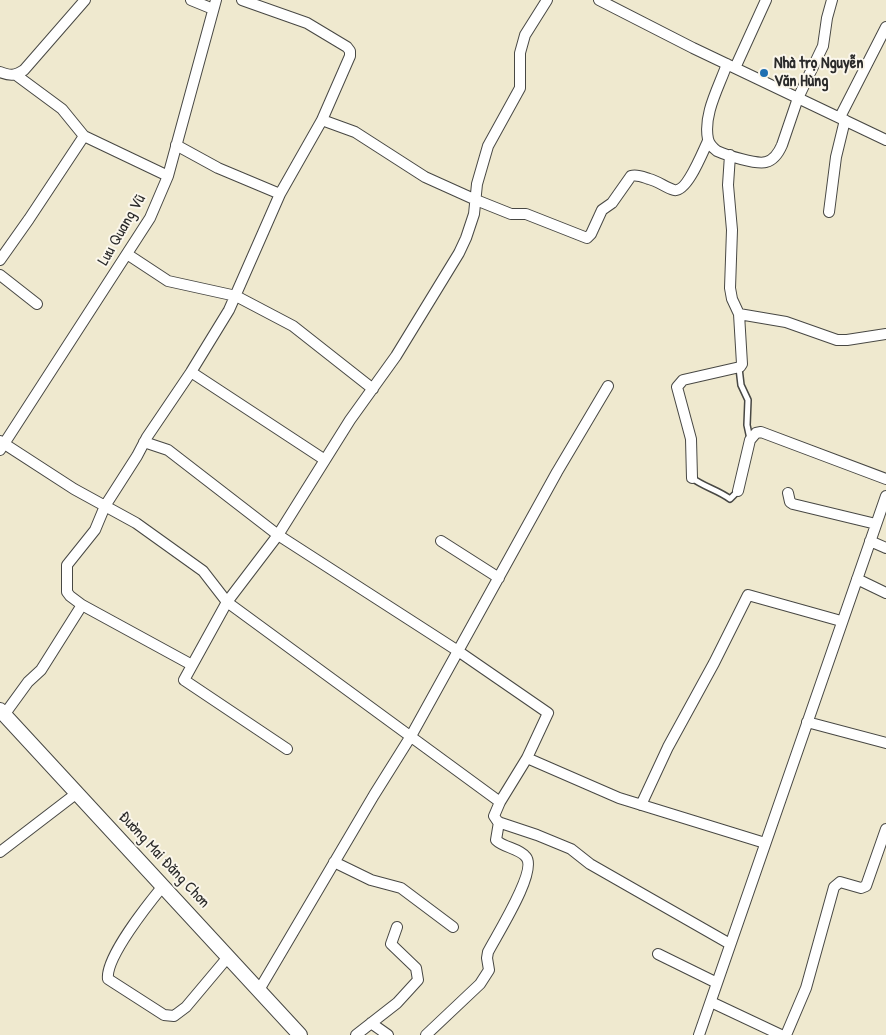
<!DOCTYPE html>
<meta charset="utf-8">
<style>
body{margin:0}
canvas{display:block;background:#efe9cf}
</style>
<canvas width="886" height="1035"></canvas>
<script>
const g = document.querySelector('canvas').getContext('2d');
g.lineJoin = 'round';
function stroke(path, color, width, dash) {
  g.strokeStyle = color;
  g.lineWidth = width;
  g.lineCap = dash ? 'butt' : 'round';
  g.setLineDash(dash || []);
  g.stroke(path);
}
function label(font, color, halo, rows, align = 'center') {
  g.font = font + ' "Patrick Hand",sans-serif';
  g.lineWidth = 4;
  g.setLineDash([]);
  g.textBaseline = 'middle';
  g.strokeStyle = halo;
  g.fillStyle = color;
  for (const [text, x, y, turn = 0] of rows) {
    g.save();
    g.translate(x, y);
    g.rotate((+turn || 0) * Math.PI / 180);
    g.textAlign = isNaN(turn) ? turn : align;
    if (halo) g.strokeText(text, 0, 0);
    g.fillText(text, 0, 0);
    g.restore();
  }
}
const lane = new Path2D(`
 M 739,368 L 741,385 L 748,400 L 747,425 L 750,439
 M 692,478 C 704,487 718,490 730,499 L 738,491`);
const street = new Path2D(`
 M 191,0 L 213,9
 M 599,0 L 693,48 L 886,140
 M 727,64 C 719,87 703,114 708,139 C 709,144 713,148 717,151 C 726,155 757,165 766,162 C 774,160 779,152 782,145 L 798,98 L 823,46 L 827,18 L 832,0
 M 735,68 L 766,0
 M 0,72 C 10,76 15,76 24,70 L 85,0
 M 16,75 L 62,109 L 84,136 L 168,176
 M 840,117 L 886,27
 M 322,120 L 355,132 L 425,177 L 476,200 L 511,214 L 526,214 L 587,238 L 591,234 L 602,210 L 612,203 L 631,176 C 637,174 643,177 649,179 C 658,181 666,188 674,190 C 687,193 703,151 708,141
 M 176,145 L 218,168 L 280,194
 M 730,155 L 728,185 L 732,230 L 730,288 L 732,299 L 739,314 L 786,322 L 837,340 L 847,340 L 886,334
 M 829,212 L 836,157 L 845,120
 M 127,254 L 168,281 L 236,296 L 293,326 L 373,389
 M 0,260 L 29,219 L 84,136
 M 0,275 L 37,304
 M 191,372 L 325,460
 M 0,441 L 74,489 L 136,523 L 203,571 L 227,602 L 500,802
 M 144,442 L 168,450 L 278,535 L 458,651 L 548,713 L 527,758 L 500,802 L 494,816 L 498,822 L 537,835 L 571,849 L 590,864 L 730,944
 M 0,450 L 150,218 L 168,176 L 216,0
 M 692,478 L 691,439 L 677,387 L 683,380 L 740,367 L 742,364 L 739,314
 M 738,491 L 750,440 L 756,433 L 761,432 L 886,479
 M 788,493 L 790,502 L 793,504 L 876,524
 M 441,541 L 499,578
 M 870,541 L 886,548
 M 857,579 L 886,593
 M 192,665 L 82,605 L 70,596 L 67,592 L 67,565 L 95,530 L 105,506 L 137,456 L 147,437 L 191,372 L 229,310 L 280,194 L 322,120 L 350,56 L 350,51 L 347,47 L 307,23 L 242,0
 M 4,715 L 28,682 L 41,670 L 82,605
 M 807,722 L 886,743
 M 287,749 L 184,680 L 227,602 L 278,535 L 350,420 L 396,356 L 459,253 L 466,238 L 474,214 L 477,184 L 488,146 L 520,88 L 520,53 L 525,35 L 547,0
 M 527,758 L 619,798 L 765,843
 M 641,805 L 668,747 L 714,663 L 748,595 L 841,621
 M 0,852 L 77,793
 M 334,862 L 371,880 L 401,888 L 453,927
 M 163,886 C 149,903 105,958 108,979 L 164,1015 L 174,1016 L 186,1007 L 228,957
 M 658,954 L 717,983
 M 259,990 L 374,795 L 411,736 L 557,472 L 608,386
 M 711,1002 L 781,1035
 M 371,1023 L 388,1035
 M 356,1035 L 397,1003 L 418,980 L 416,968 L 391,944 L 397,927
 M 426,1035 L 480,984 L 489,970 L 487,958 L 488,952 C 496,936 538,871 526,857 C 519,848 504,848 496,840 L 499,822
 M 699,1035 L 886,496
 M 786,1035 L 806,988 L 834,887 L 840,882 L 861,888 L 866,886 L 886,829`);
const secondary = new Path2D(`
 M 0,710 L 300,1035`);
stroke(lane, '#484844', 8);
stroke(street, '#484844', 12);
stroke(secondary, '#484844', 16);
stroke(lane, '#fff', 5);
stroke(street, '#fff', 10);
stroke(secondary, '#fff', 14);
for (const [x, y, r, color] of [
 [764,73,5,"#1f6fb2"]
]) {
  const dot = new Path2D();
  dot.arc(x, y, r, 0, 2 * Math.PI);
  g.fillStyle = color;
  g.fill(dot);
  stroke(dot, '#fbf7ec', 2);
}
label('bold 16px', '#2b2b2b', '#fbf7ec', [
 ["Nhà trọ Nguyễn",774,64],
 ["Văn Hùng",774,82]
], 'left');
label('16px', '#2b2b2b', '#fbf7ec', [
 ["Lưu Quang Vũ",122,230,-60],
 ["Đường Mai Đăng Chơn",164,860,47]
]);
</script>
